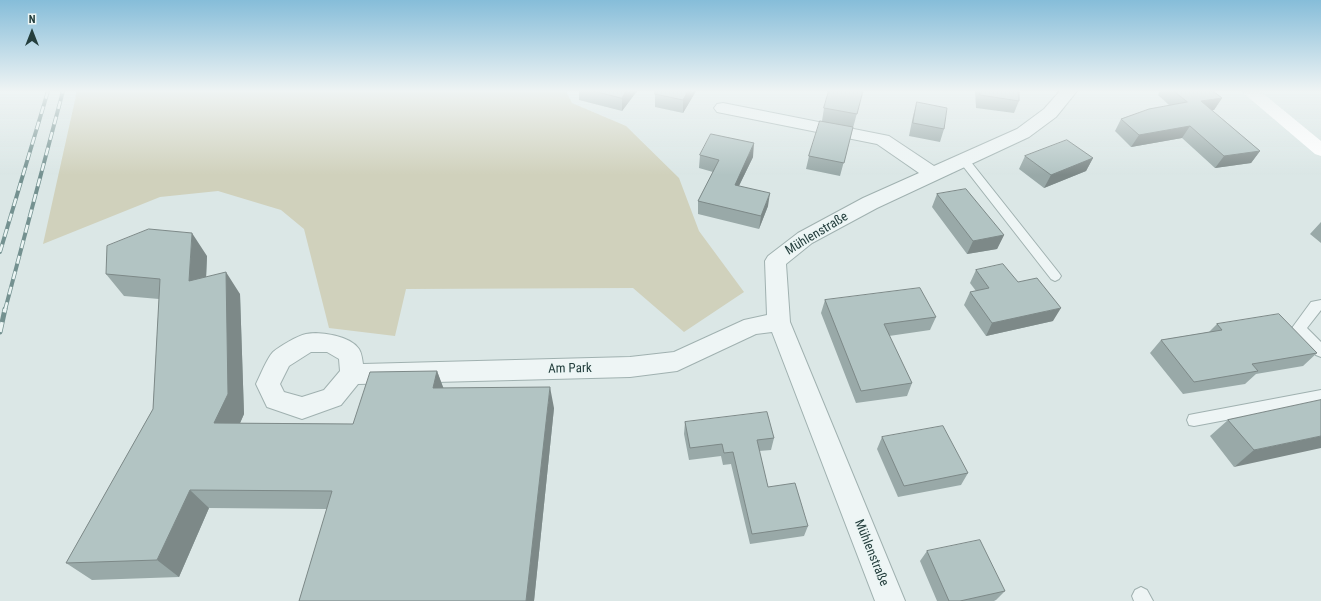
<!DOCTYPE html>
<meta charset="utf-8">
<style>
body{margin:0}
#map{position:relative;width:1321px;height:601px;overflow:hidden;background:#dbe7e6;font-family:"Roboto Condensed",sans-serif}
canvas{display:block}
.north{position:absolute;left:12px;top:12px;width:40px;height:40px;-webkit-text-stroke:3px #ebf5f4;paint-order:stroke;rotate:0deg;font-size:11px;font-weight:700;line-height:16px;text-align:center;color:#243e3d}
.north::after{content:'';display:block;margin:auto;width:14px;height:18px;background:#243e3d;clip-path:polygon(50% 0,100% 100%,50% 72%,0 100%)}
</style>
<div id="map">
<canvas width="1321" height="601"></canvas>
<div class="north">N</div>
</div>
<script>
const g = document.querySelector('canvas').getContext('2d');
g.lineJoin = 'round';
function fillPath(path, color) {
  g.fillStyle = color;
  g.fill(path, 'evenodd');
}
function stroke(path, color, width, dash) {
  g.strokeStyle = color;
  g.lineWidth = width;
  g.lineCap = dash ? 'butt' : 'round';
  g.setLineDash(dash || []);
  g.stroke(path);
}
function label(font, color, halo, rows, align = 'center') {
  g.font = font + ' "Roboto Condensed",sans-serif';
  g.lineWidth = 3;
  g.setLineDash([]);
  g.textBaseline = 'middle';
  g.strokeStyle = halo;
  g.fillStyle = color;
  for (const [text, x, y, turn = 0] of rows) {
    g.save();
    g.translate(x, y);
    g.rotate((+turn || 0) * Math.PI / 180);
    g.textAlign = isNaN(turn) ? turn : align;
    if (halo) g.strokeText(text, 0, 0);
    g.fillText(text, 0, 0);
    g.restore();
  }
}
fillPath(new Path2D(`
 M 77,91 L 566,91 L 572,103 L 626,126 L 679,178 L 699,231 L 744,292 L 684,332 L 633,288 L 406,289 L 395,336 L 329,328 L 304,229 L 281,210 L 218,191 L 160,197 L 43,244 Z`), '#d0d1bc');
const lane = new Path2D(`
 M 963,156 L 967,157 L 1059,273 L 1061,276 L 1059,279 L 1055,281 L 1051,279 L 959,161 L 958,159 Z
 M 1321,300 L 1321,310 L 1307,328 L 1321,342 L 1321,357 L 1316,355 L 1292,328 L 1311,302 Z
 M 1321,390 L 1321,402 L 1194,426 L 1189,425 L 1187,420 L 1189,415 L 1194,414 Z
 M 1141,587 L 1147,590 L 1153,601 L 1134,601 L 1132,596 L 1135,590 Z`);
const street = new Path2D(`
 M 1060,91 L 1077,91 L 1056,117 L 1029,137 L 877,208 L 812,243 L 786,264 L 790,322 L 905,601 L 875,601 L 772,332 L 756,334 L 677,371 L 630,377 L 358,384 L 341,405 L 302,419 L 267,407 L 256,384 C 260,376 267,358 273,352 C 280,346 297,336 306,334 C 320,331 351,336 359,349 C 362,354 362,359 363,364 L 630,357 L 674,352 L 744,320 L 767,315 L 765,261 L 768,256 L 798,233 L 863,198 L 919,173 L 877,144 L 717,112 L 714,108 L 717,104 L 723,103 L 889,136 L 934,166 L 1017,129 L 1044,109 ZM 311,352 L 327,352 L 339,359 L 340,371 L 324,390 L 302,397 L 284,392 L 280,384 L 289,366 Z`);
stroke(lane, '#a0b1b0', 2);
stroke(street, '#a0b1b0', 2);
fillPath(lane, '#eef5f5');
fillPath(street, '#eef5f5');
fillPath(new Path2D(`
 M 1241,91 L 1260,91 L 1321,141 L 1321,156 L 1315,154 Z`), '#fff');
const railFar1 = new Path2D(`
 M 0,252 L 48,91
 M 5,310 L 63,91`);
const rail = new Path2D(`
 M 0,332 L 5,309`);
stroke(railFar1, '#749190', 4);
stroke(rail, '#749190', 5);
stroke(railFar1, '#ebf5f4', 2.5, [8]);
stroke(rail, '#ebf5f4', 3.5, [10]);
fillPath(new Path2D(`
 M 579,91 L 637,91 L 622,111 L 579,100 Z
 M 696,91 L 683,113 L 655,107 L 655,94 Z
 M 863,91 L 840,176 L 806,169 L 809,156 L 822,121 L 824,108 Z
 M 975,91 L 1019,91 L 1019,101 L 1014,113 L 976,108 Z
 M 1160,91 L 1213,91 L 1222,98 L 1214,110 L 1212,110 L 1260,151 L 1251,163 L 1215,168 L 1182,138 L 1131,147 L 1115,131 L 1121,119 L 1169,105 L 1158,95 Z
 M 917,102 L 944,129 L 940,142 L 909,136 L 913,116 Z
 M 700,155 L 753,157 L 739,186 L 768,206 L 759,229 L 698,214 L 698,201 L 713,172 L 699,168 Z
 M 1025,156 L 1093,158 L 1086,171 L 1044,188 L 1019,169 Z
 M 937,194 L 1004,235 L 997,249 L 967,254 L 932,207 Z
 M 1321,222 L 1321,243 L 1310,234 Z
 M 207,256 L 206,277 L 240,294 L 244,414 L 240,423 L 353,424 L 437,371 L 443,388 L 554,408 L 534,601 L 299,601 L 327,509 L 209,508 L 179,577 L 92,580 L 66,563 L 153,409 L 159,299 L 124,296 L 106,274 Z
 M 976,270 L 1018,282 L 1053,321 L 986,336 L 964,305 L 970,292 L 976,291 L 970,283 Z
 M 825,300 L 936,317 L 930,330 L 889,336 L 912,383 L 907,396 L 856,403 L 821,313 Z
 M 1217,324 L 1317,353 L 1303,366 L 1256,374 L 1245,384 L 1183,394 L 1150,353 L 1161,340 L 1209,332 Z
 M 1321,400 L 1234,467 L 1210,436 L 1228,420 Z
 M 685,422 L 774,438 L 771,450 L 759,451 L 768,487 L 808,526 L 804,536 L 750,544 L 731,464 L 723,465 L 721,456 L 689,460 L 684,434 Z
 M 882,437 L 968,473 L 961,485 L 898,497 L 877,449 Z
 M 927,551 L 1005,591 L 996,600 L 994,601 L 937,601 L 920,561 Z`), '#99a9a8');
fillPath(new Path2D(`
 M 626,91 L 637,91 L 622,111 L 622,98 Z
 M 688,91 L 696,91 L 683,113 L 683,100 Z
 M 1222,98 L 1214,110 L 1193,113 L 1201,101 Z
 M 1190,126 L 1182,138 L 1131,147 L 1139,135 Z
 M 754,143 L 753,157 L 733,198 L 735,185 Z
 M 1260,151 L 1251,163 L 1215,168 L 1224,156 Z
 M 1093,158 L 1086,171 L 1044,188 L 1051,175 Z
 M 770,193 L 768,206 L 759,229 L 761,216 Z
 M 192,233 L 207,256 L 205,303 L 189,281 Z
 M 1004,235 L 997,249 L 967,254 L 973,241 Z
 M 226,272 L 240,294 L 244,414 L 231,444 L 214,423 Z
 M 1061,308 L 1053,321 L 986,336 L 992,323 Z
 M 437,371 L 445,392 L 433,388 Z
 M 550,387 L 554,408 L 534,601 L 526,601 Z
 M 1321,436 L 1321,448 L 1234,467 L 1254,450 Z
 M 190,490 L 209,508 L 179,577 L 157,560 Z`), '#7d8988');
const building = new Path2D(`
 M 594,91 L 626,91 L 622,98 Z
 M 656,91 L 688,91 L 683,100 L 655,94 Z
 M 829,91 L 863,91 L 857,114 L 824,108 Z
 M 980,91 L 1019,91 L 1019,101 L 980,95 Z
 M 1174,91 L 1213,91 L 1222,98 L 1201,101 L 1260,151 L 1224,156 L 1190,126 L 1139,135 L 1121,119 L 1149,109 L 1187,102 Z
 M 917,102 L 947,108 L 944,129 L 913,123 Z
 M 820,121 L 853,127 L 844,163 L 809,156 Z
 M 711,134 L 754,143 L 735,185 L 770,193 L 761,216 L 698,201 L 719,160 L 700,155 Z
 M 1067,140 L 1093,158 L 1051,175 L 1025,156 Z
 M 966,189 L 1004,235 L 973,241 L 937,194 Z
 M 149,229 L 192,233 L 189,281 L 226,272 L 228,394 L 214,423 L 353,424 L 370,372 L 437,371 L 433,388 L 550,387 L 526,601 L 299,601 L 332,491 L 190,490 L 157,560 L 66,563 L 153,409 L 160,279 L 106,274 L 107,246 Z
 M 1003,264 L 1018,282 L 1037,278 L 1061,308 L 992,323 L 970,292 L 989,288 L 976,270 Z
 M 920,288 L 936,317 L 884,324 L 912,383 L 861,391 L 825,300 Z
 M 1279,314 L 1317,353 L 1252,364 L 1258,371 L 1194,382 L 1161,340 L 1222,330 L 1217,324 Z
 M 1321,400 L 1321,436 L 1254,450 L 1228,420 Z
 M 767,412 L 774,438 L 757,440 L 768,487 L 795,483 L 808,526 L 752,534 L 733,452 L 724,453 L 722,444 L 690,448 L 685,422 Z
 M 943,426 L 968,473 L 904,486 L 882,437 Z
 M 980,540 L 1005,591 L 960,601 L 949,601 L 927,551 Z`);
fillPath(building, '#b2c4c3');
stroke(building, '#7d8988', 1);
const sky = g.createLinearGradient(0, 0, 0, 175);
sky.addColorStop(0, '#86bdd9');
sky.addColorStop(0.52, '#eff4f4');
sky.addColorStop(1, '#eff4f400');
g.fillStyle = sky;
g.fillRect(0, 0, 1321, 175);
label('13px', '#243e3d', '#ebf5f4', [
 ["Mühlenstraße",817,234,-31],
 ["Am Park",570,369,-1],
 ["Mühlenstraße",871,553,68]
]);
</script>
